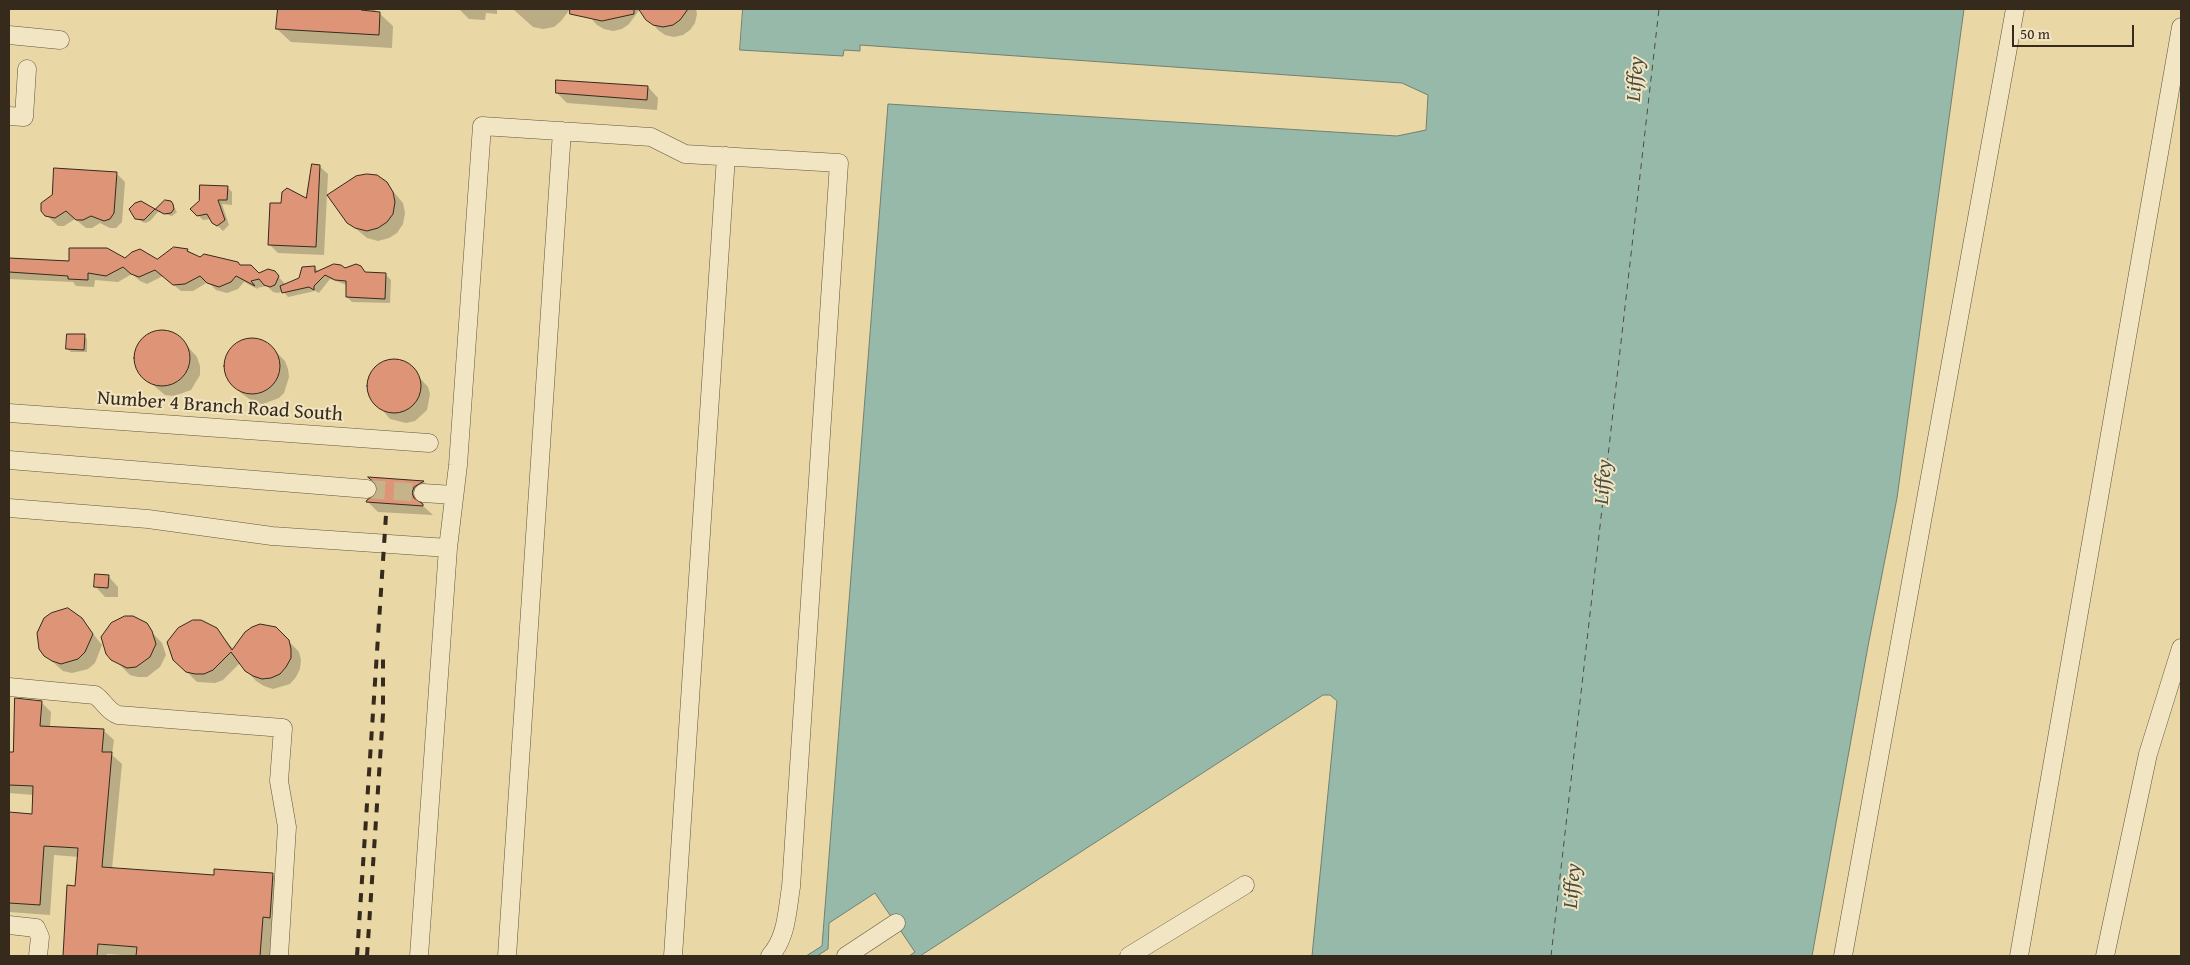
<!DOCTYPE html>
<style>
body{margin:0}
#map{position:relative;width:2190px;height:965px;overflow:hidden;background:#e9d7a5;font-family:"Gentium Book Plus",serif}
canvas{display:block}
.frame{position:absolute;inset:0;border:10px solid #352a1c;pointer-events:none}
.scale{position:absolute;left:2012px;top:25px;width:122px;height:22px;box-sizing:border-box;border:2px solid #352a1c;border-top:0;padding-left:6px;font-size:15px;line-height:18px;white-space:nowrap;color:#352a1c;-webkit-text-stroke:4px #f1e5c4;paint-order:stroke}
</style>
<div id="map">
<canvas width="2190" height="965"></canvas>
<div class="frame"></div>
<div class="scale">50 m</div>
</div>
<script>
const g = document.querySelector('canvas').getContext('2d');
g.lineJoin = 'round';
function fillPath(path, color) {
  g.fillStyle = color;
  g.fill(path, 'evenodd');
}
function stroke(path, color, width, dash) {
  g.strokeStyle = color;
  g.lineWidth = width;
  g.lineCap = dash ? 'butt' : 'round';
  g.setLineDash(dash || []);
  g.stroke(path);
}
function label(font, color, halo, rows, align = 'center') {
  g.font = font + ' "Gentium Book Plus",serif';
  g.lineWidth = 4;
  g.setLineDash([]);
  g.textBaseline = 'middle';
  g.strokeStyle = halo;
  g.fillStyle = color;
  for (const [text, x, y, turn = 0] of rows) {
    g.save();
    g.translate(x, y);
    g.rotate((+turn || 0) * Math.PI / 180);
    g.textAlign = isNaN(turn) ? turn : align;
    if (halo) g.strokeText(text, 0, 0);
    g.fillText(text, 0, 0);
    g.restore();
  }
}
const water = new Path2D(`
 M 743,9 L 1964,9 L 1897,498 L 1868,646 L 1812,956 L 1312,956 L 1337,701 L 1330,695 L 1323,695 L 920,956 L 909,956 L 915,952 L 875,893 L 829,923 L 828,949 L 817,956 L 806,956 L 822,946 L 888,104 L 1397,136 L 1426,130 L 1428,95 L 1402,83 L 860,45 L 860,51 L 844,50 L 843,56 L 740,50 Z`);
fillPath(water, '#97b9aa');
stroke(water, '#708071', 1);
fillPath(new Path2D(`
 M 279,9 L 376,9 L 375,12 L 379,13 L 393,26 L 392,48 L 291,42 L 277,29 Z
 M 459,9 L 497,9 L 497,14 L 486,13 L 485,20 L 469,19 Z
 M 513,9 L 570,9 L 561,21 L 554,27 L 543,29 L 533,27 Z
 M 583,9 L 640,9 L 629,24 L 622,29 L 613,31 L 604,29 L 597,25 Z
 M 640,9 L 696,9 L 697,14 L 695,23 L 690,30 L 683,35 L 674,37 L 665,35 L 658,30 Z
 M 648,87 L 658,98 L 657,110 L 567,103 L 557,93 Z
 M 319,166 L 328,174 L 324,255 L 278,253 L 269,244 L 282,204 L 307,199 Z
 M 117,174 L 125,182 L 122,222 L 116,228 L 110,228 L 100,223 L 92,228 L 86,228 L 75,219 L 64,226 L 58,226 L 44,213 L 53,196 Z
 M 386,183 L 403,203 L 405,213 L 403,224 L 397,233 L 389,238 L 378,241 L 367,238 L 348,222 Z
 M 227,187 L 232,192 L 232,205 L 222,204 L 229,225 L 223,231 L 211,219 L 203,220 L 192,209 Z
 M 165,202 L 173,206 L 177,212 L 172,216 L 158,212 L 150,221 L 145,223 L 137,219 L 144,203 L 155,210 Z
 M 180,248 L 187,250 L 200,259 L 240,266 L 259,274 L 274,272 L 286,285 L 300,279 L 315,268 L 319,272 L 345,269 L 366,274 L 386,275 L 391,280 L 390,303 L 352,302 L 347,297 L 347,285 L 330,279 L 319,293 L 315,291 L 288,297 L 283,291 L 278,293 L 273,292 L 267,286 L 257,288 L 259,290 L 244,282 L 238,289 L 227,293 L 216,290 L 208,282 L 193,291 L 181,291 L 163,276 L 147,284 L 140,281 L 132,274 L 118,282 L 95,280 L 94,287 L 76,286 L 73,282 L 9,279 L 9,259 L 70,262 L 125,259 L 158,261 L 169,251 Z
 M 164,331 L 181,339 L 197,357 L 200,366 L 200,375 L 191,390 L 174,396 L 165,395 L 140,374 L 135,358 L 141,341 L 148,336 Z
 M 84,336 L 87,339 L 87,352 L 71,352 L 68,349 Z
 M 252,339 L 260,340 L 274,350 L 285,361 L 288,369 L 289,377 L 284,393 L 279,398 L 263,404 L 255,403 L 241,393 L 230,382 L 226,374 L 226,357 L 236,344 Z
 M 390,361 L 406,363 L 428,387 L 430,394 L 427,410 L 415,421 L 406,423 L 390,419 L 368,393 L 370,376 L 374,369 Z
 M 371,479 L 424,482 L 433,492 L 424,497 L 422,505 L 433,515 L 378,512 L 368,502 L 376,496 L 379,489 L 378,485 Z
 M 108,576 L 118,587 L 118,597 L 105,597 L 95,586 Z
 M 52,615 L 81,619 L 102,645 L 95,663 L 88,669 L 72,673 L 63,671 L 45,655 L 38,633 L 40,626 Z
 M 140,620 L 162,643 L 166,655 L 160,667 L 147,677 L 138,677 L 130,675 L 116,661 Z
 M 201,621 L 216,629 L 234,650 L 276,628 L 299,652 L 301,660 L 300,669 L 296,677 L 290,684 L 273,689 L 264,686 L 256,681 L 240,663 L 223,680 L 215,683 L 197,682 L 174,659 L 179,629 L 185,624 Z
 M 41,702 L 51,712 L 50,727 L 103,730 L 114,740 L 112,755 L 122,764 L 112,869 L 215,877 L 215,871 L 273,875 L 283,885 L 272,927 L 270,956 L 138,956 L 107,954 L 107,956 L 64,956 L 69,887 L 76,887 L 79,857 L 54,855 L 50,915 L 9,912 L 9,813 L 33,815 L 34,795 L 9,793 L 9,753 L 14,754 Z`), '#0003');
stroke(new Path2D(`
 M 1551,956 L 1659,9`), '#4e4e40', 1, [6, 5]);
const building = new Path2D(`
 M 278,9 L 362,9 L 361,10 L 380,12 L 379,35 L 276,29 Z
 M 570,9 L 634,9 L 634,14 L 602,21 L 570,14 Z
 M 639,9 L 688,9 L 680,20 L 673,25 L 663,27 L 653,25 L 646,20 Z
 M 556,80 L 648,86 L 647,100 L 556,93 Z
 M 312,164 L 320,165 L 316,247 L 268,245 L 270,203 L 281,203 L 282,192 L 287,188 L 306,198 Z
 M 54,168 L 117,172 L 114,213 L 110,219 L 104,221 L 91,216 L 83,220 L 76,220 L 66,211 L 55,218 L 45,216 L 41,211 L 41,203 L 52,195 Z
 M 367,174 L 377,175 L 387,182 L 393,192 L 395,202 L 393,214 L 387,222 L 378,228 L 367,231 L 355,228 L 347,223 L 327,195 L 356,176 Z
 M 200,185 L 228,186 L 227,200 L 218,200 L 225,220 L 217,226 L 212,223 L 207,214 L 197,216 L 190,209 L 199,201 Z
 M 165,200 L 171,201 L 173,204 L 174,209 L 171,213 L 164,214 L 155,209 L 144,220 L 135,219 L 129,209 L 135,203 L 141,201 L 155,209 Z
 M 174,247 L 188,249 L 187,251 L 200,257 L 204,254 L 238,262 L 240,265 L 251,265 L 259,273 L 268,269 L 275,271 L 279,276 L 275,285 L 270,287 L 264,285 L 259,279 L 251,281 L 255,286 L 236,276 L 231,282 L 219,287 L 207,283 L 200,276 L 185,284 L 173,285 L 155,270 L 139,277 L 131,274 L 123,267 L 106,276 L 88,273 L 88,280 L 68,279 L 68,276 L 9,272 L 9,258 L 69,261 L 69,248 L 107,248 L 125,258 L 132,252 L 140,249 L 157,259 Z
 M 334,264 L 341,265 L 345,268 L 356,264 L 361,266 L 365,272 L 386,273 L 385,299 L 346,297 L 346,281 L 335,280 L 325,275 L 314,286 L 314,290 L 309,287 L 282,293 L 280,286 L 299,278 L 302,267 L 315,266 L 315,272 Z
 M134 358a28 28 0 1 1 56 0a28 28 0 1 1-56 0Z
 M 67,334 L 85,334 L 84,350 L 66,349 Z
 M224 366a28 28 0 1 1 56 0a28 28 0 1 1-56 0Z
 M367 386a27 27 0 1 1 54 0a27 27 0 1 1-54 0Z
 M 368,477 L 424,481 L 414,487 L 412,493 L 414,498 L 423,504 L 423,506 L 366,502 L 367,500 L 375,495 L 378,489 L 376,484 Z
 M 95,574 L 109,575 L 108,588 L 94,587 Z
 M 68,608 L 82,618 L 93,634 L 85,652 L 78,659 L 61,664 L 52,661 L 44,656 L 39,649 L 37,633 L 44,618 L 51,613 Z
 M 125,616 L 133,616 L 147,623 L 152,631 L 156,644 L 150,657 L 136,667 L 127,668 L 111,660 L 106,654 L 101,637 L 111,623 Z
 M 193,620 L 201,620 L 217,628 L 232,650 L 245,632 L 252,627 L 260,624 L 276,627 L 289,640 L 291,649 L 291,658 L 286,667 L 280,674 L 271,678 L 262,679 L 253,676 L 245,671 L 231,652 L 213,670 L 204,674 L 195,674 L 186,672 L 173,660 L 167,642 L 178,628 Z
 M 15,698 L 42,701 L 40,726 L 104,729 L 102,752 L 112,752 L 102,867 L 214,875 L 214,869 L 273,873 L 270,918 L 263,917 L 260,956 L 136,956 L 137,947 L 98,944 L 97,956 L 63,956 L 67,885 L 75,886 L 78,848 L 44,846 L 40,905 L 9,903 L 9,812 L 32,814 L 33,786 L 9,785 L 9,752 L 13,752 Z`);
fillPath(building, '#de9477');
stroke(building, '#352a1c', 1);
stroke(new Path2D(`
 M 367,489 L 423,493`), '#c5b48a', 18, [18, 9]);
const minor = new Path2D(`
 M 9,35 L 60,40
 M 9,116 L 24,117 L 27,69
 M 9,413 L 429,443
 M 9,460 L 367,489
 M 423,493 L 453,495
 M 9,508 L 148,519 L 272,536 L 448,548
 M 9,687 L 95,695 C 104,701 107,711 118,715 L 283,728 L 279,781 L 287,827 L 279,956
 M 9,925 L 36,928 L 40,937 L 38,956
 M 419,956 L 448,548 L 458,465 L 482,126 L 651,137 L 685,154 L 839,163 L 791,887 C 787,911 787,937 770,956
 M 507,956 L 562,131
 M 673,956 L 726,156
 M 846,956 L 896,923
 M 1129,956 L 1245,885
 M 1843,956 L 2015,9
 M 2019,956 L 2181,27
 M 2105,956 L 2148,754 L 2181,648`);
stroke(minor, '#62553e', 19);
stroke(minor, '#f1e5c4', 18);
stroke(new Path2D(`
 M 357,956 L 386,515
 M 367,956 L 383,714 L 383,658`), '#352a1c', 4, [9, 9]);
label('20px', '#352a1c', '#f1e5c4', [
 ["Number 4 Branch Road South",220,407,4]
]);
label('italic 21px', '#4e4e40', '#f1e5c4', [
 ["Liffey",1636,79,-86],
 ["Liffey",1604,482,-86],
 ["Liffey",1573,886,-86]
]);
</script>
